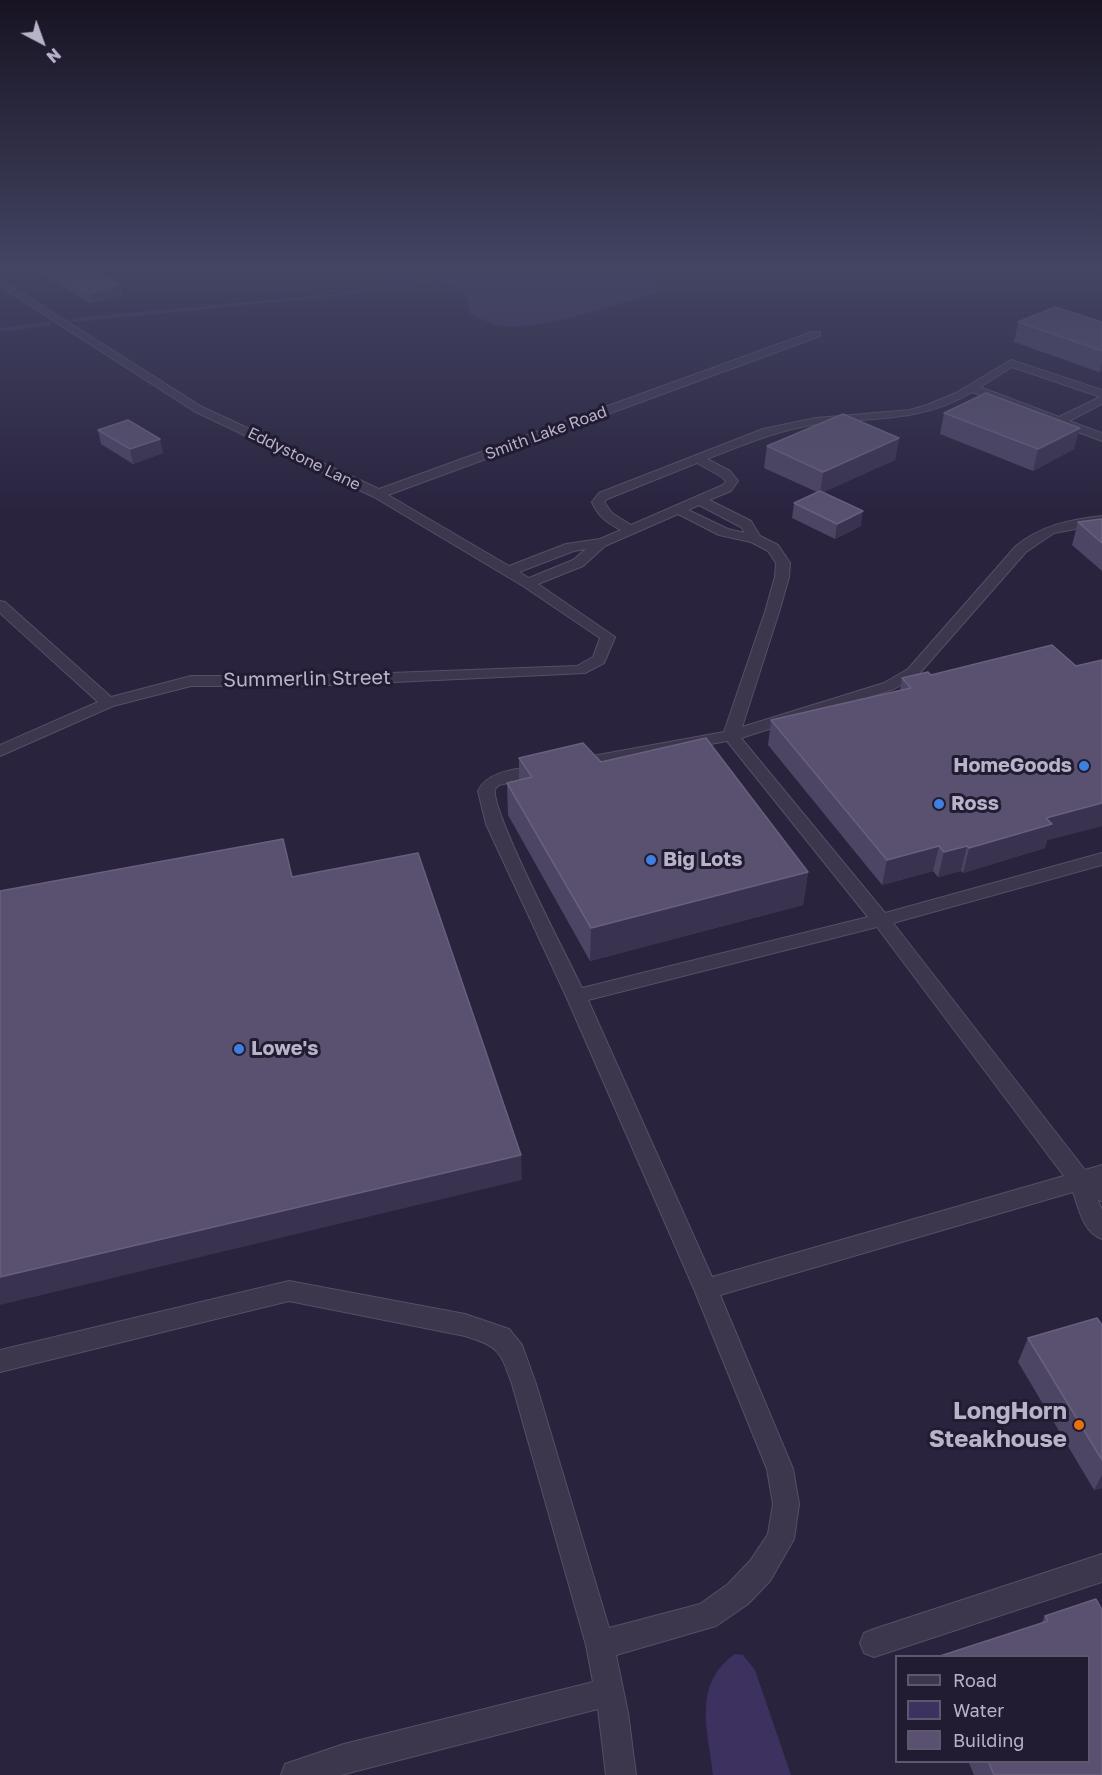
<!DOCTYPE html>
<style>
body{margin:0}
#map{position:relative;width:1102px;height:1775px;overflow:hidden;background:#29233e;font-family:"Golos Text",sans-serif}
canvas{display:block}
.legend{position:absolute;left:895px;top:1655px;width:195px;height:108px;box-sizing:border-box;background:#221c33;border:2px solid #5e586f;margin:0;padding:8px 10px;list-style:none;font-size:18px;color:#b9b3c9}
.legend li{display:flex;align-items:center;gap:12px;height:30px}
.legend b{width:30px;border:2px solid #5e586f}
.north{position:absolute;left:12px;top:12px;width:60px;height:60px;-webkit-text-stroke:4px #221c33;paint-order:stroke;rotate:139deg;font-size:16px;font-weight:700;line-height:24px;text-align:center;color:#b9b3c9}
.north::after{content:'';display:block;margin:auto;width:21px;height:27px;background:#b9b3c9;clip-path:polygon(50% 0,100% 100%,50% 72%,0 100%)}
</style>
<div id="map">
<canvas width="1102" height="1775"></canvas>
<ul class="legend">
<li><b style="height:8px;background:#3d374e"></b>Road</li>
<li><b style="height:16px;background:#3d315f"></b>Water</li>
<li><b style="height:16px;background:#59516f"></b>Building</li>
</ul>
<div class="north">N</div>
</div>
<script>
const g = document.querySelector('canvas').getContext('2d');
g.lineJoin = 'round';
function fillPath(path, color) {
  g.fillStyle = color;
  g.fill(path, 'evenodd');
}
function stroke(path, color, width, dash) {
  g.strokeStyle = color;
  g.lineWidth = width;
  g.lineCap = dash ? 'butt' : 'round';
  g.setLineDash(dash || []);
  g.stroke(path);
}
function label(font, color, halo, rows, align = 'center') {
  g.font = font + ' "Golos Text",sans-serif';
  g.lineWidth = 6;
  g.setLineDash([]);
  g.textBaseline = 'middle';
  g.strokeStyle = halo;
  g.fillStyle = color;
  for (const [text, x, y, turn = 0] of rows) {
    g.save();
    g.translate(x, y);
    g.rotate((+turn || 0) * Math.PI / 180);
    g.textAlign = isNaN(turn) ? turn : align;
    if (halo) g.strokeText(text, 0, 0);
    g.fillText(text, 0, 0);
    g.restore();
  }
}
fillPath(new Path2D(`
 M 432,270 L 631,270 L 654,279 L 661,287 L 659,292 C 615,304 549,329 505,326 C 492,325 481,319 470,314 L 467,296 L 438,279 Z
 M 735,1654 L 743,1655 L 755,1670 L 791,1775 L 713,1775 C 708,1729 692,1684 735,1654 Z`), '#3d315f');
fillPath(new Path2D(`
 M 450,276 L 452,276 L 452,278 L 336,296 L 74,322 L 71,320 L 74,318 L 336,294 Z
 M 49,322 L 52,324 L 51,325 L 0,332 L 0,328 Z`), '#3d315f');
const minor = new Path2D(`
 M 0,279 L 202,407 L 379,489 L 812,332 L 820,332 L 820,336 L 388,495 L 509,566 L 566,544 L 600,539 L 621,530 C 607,523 598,516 592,502 L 599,493 L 763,429 L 816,418 L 910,410 L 927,405 L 956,393 L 1011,360 L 1102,390 L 1102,404 L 1069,421 L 1102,433 L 1102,441 L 972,392 C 924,422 871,417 817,424 C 778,430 743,445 707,459 L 730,471 L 738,481 L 731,491 L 709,500 L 751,521 L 760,536 L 778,545 L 790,563 L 789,577 L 779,612 L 742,727 L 884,683 L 908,669 L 1016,546 C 1042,525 1069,520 1102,516 L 1102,524 L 1054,533 L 1026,552 L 918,675 L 894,689 L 741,738 L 885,913 L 1102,853 L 1102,865 L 893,923 L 1085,1170 L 1102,1165 L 1102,1201 L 1098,1200 L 1102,1210 L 1102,1239 C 1083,1232 1079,1209 1073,1192 L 720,1295 L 793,1469 L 799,1504 L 794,1539 L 770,1581 L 748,1604 L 716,1626 L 616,1655 L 628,1713 L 636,1775 L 606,1775 L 598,1709 L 341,1775 L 281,1775 L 285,1764 L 344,1744 L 593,1682 L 586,1645 L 512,1384 C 500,1350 499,1347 465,1336 L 289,1301 L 0,1372 L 0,1350 L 289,1281 L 465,1314 L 509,1329 L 522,1345 L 536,1384 L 609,1628 L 700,1604 L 728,1584 L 750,1561 L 768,1534 L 773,1504 L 767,1469 L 694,1289 L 566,996 L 486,824 L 478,791 C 488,769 522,769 543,765 L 551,770 L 549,774 L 499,785 L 495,789 C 490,810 568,958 582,988 L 868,917 L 727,741 L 576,769 L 568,764 L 576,759 L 724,732 L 765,612 L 775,577 L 776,563 L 768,551 L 751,542 L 719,535 L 678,514 L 605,546 L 583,566 L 538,584 L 615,637 L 604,663 L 585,673 L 310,686 L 191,686 L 113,706 L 0,756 L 0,745 L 98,702 L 0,613 L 0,601 L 5,602 L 111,697 L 191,676 L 310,676 L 577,666 L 593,657 L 600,638 L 523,586 L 374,497 L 194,411 L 0,286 ZM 1012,367 L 1098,396 L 1100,397 L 1059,417 L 980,387 ZM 697,463 L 722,477 L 726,481 L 723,485 L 631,525 L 612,513 L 604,502 L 607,499 ZM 699,505 L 741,527 L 745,533 L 728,529 L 688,510 ZM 586,549 L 573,560 L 529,578 L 519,572 L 574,551 ZM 877,927 L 1064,1176 L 712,1277 L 588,1000 Z
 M 1102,1554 L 1102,1582 L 874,1657 L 864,1653 L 860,1643 L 864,1633 L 874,1629 Z`);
stroke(minor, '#554f66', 2);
fillPath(minor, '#3d374e');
fillPath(new Path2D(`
 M 31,270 L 96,270 L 94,270 L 120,284 L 122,295 L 91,303 Z
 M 1018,322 L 1102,322 L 1102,371 L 1099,372 L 1014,342 Z
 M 944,413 L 1074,449 L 1033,471 L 940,434 Z
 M 98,430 L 163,453 L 133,464 L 101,444 Z
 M 899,438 L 895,460 L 823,492 L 861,526 L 835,539 L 792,518 L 794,503 L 817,492 L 764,468 L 767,446 Z
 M 1102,519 L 1102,571 L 1072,545 L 1078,522 Z
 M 1102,660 L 1102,826 L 1047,840 L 1045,848 L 963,873 L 961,871 L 938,877 L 933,871 L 882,885 L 768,745 L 771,720 L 900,690 L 902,678 L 931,675 L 1076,666 Z
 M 519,758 L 601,762 L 808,872 L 803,905 L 590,961 L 508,815 L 507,783 L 519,780 Z
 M 1102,1325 L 1102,1488 L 1094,1490 L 1018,1362 L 1028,1338 Z
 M 1102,1610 L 1102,1775 L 974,1775 L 968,1761 L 1089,1761 L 1041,1624 L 1045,1616 Z`), '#4d4564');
fillPath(new Path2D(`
 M 120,284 L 122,295 L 91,303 L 89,293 Z
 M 1102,362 L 1102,371 L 1099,372 Z
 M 1080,428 L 1074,449 L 1033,471 L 1038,449 Z
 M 899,438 L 895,460 L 820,494 L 823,472 Z
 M 160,439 L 163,453 L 133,464 L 130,449 Z
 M 863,511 L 861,526 L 835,539 L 837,524 Z
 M 1102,803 L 1102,826 L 1047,840 L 1045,848 L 963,873 L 969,848 L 1046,818 Z
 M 939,846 L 933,871 L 882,885 L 887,860 Z
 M 967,846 L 961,871 L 938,877 L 944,852 Z
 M 808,872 L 803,905 L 590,961 L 591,928 Z
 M 521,1155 L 522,1180 L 0,1305 L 0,1277 Z
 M 1102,1475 L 1102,1488 L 1094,1490 Z`), '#3a3350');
const building = new Path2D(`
 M 46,270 L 92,270 L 120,284 L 89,293 Z
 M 1055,307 L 1102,322 L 1102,351 L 1018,322 Z
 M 986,393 L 1080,428 L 1038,449 L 944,413 Z
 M 843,414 L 899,438 L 823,472 L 767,446 Z
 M 128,420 L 160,439 L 130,449 L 98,430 Z
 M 820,491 L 863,511 L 837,524 L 794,503 Z
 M 1102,519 L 1102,543 L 1078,522 Z
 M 1052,645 L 1076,666 L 1102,660 L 1102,803 L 1046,818 L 1052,824 L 969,848 L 967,846 L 944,852 L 939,846 L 887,860 L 771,720 L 911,688 L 902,678 L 928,672 L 931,675 Z
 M 706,738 L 808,872 L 591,928 L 507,783 L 532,777 L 519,758 L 583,743 L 601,762 Z
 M 283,839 L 292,877 L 418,853 L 521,1155 L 0,1277 L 0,891 Z
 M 1097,1318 L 1102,1325 L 1102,1460 L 1028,1338 Z
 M 1096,1599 L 1102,1610 L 1102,1775 L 994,1775 L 988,1761 L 1089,1761 L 1089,1656 L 940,1656 L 1048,1621 L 1045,1616 Z`);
fillPath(building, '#59516f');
stroke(building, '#68607d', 1.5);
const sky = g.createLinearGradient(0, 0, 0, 518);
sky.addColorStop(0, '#171322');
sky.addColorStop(0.52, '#434563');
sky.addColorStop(1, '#43456300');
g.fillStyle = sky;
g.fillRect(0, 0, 1102, 518);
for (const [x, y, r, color] of [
 [1084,766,6,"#3f7fe0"],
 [939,804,6,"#3f7fe0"],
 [651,860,6,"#3f7fe0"],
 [239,1049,6,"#3f7fe0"],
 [1079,1425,6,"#e8710a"]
]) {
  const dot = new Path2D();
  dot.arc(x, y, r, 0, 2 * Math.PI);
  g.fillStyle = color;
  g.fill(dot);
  stroke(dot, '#221c33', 2);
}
label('16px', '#b9b3c9', '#221c33', [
 ["Smith Lake Road",546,433,-20],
 ["Eddystone Lane",304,459,26]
]);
label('20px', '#b9b3c9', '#221c33', [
 ["Summerlin Street",307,679,-1]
]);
label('bold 20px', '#b9b3c9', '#221c33', [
 ["HomeGoods",1072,766,"right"],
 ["Ross",951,804],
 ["Big Lots",663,860],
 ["Lowe's",251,1049]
], 'left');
label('bold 24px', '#b9b3c9', '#221c33', [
 ["LongHorn",1067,1411],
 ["Steakhouse",1067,1439]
], 'right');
</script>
